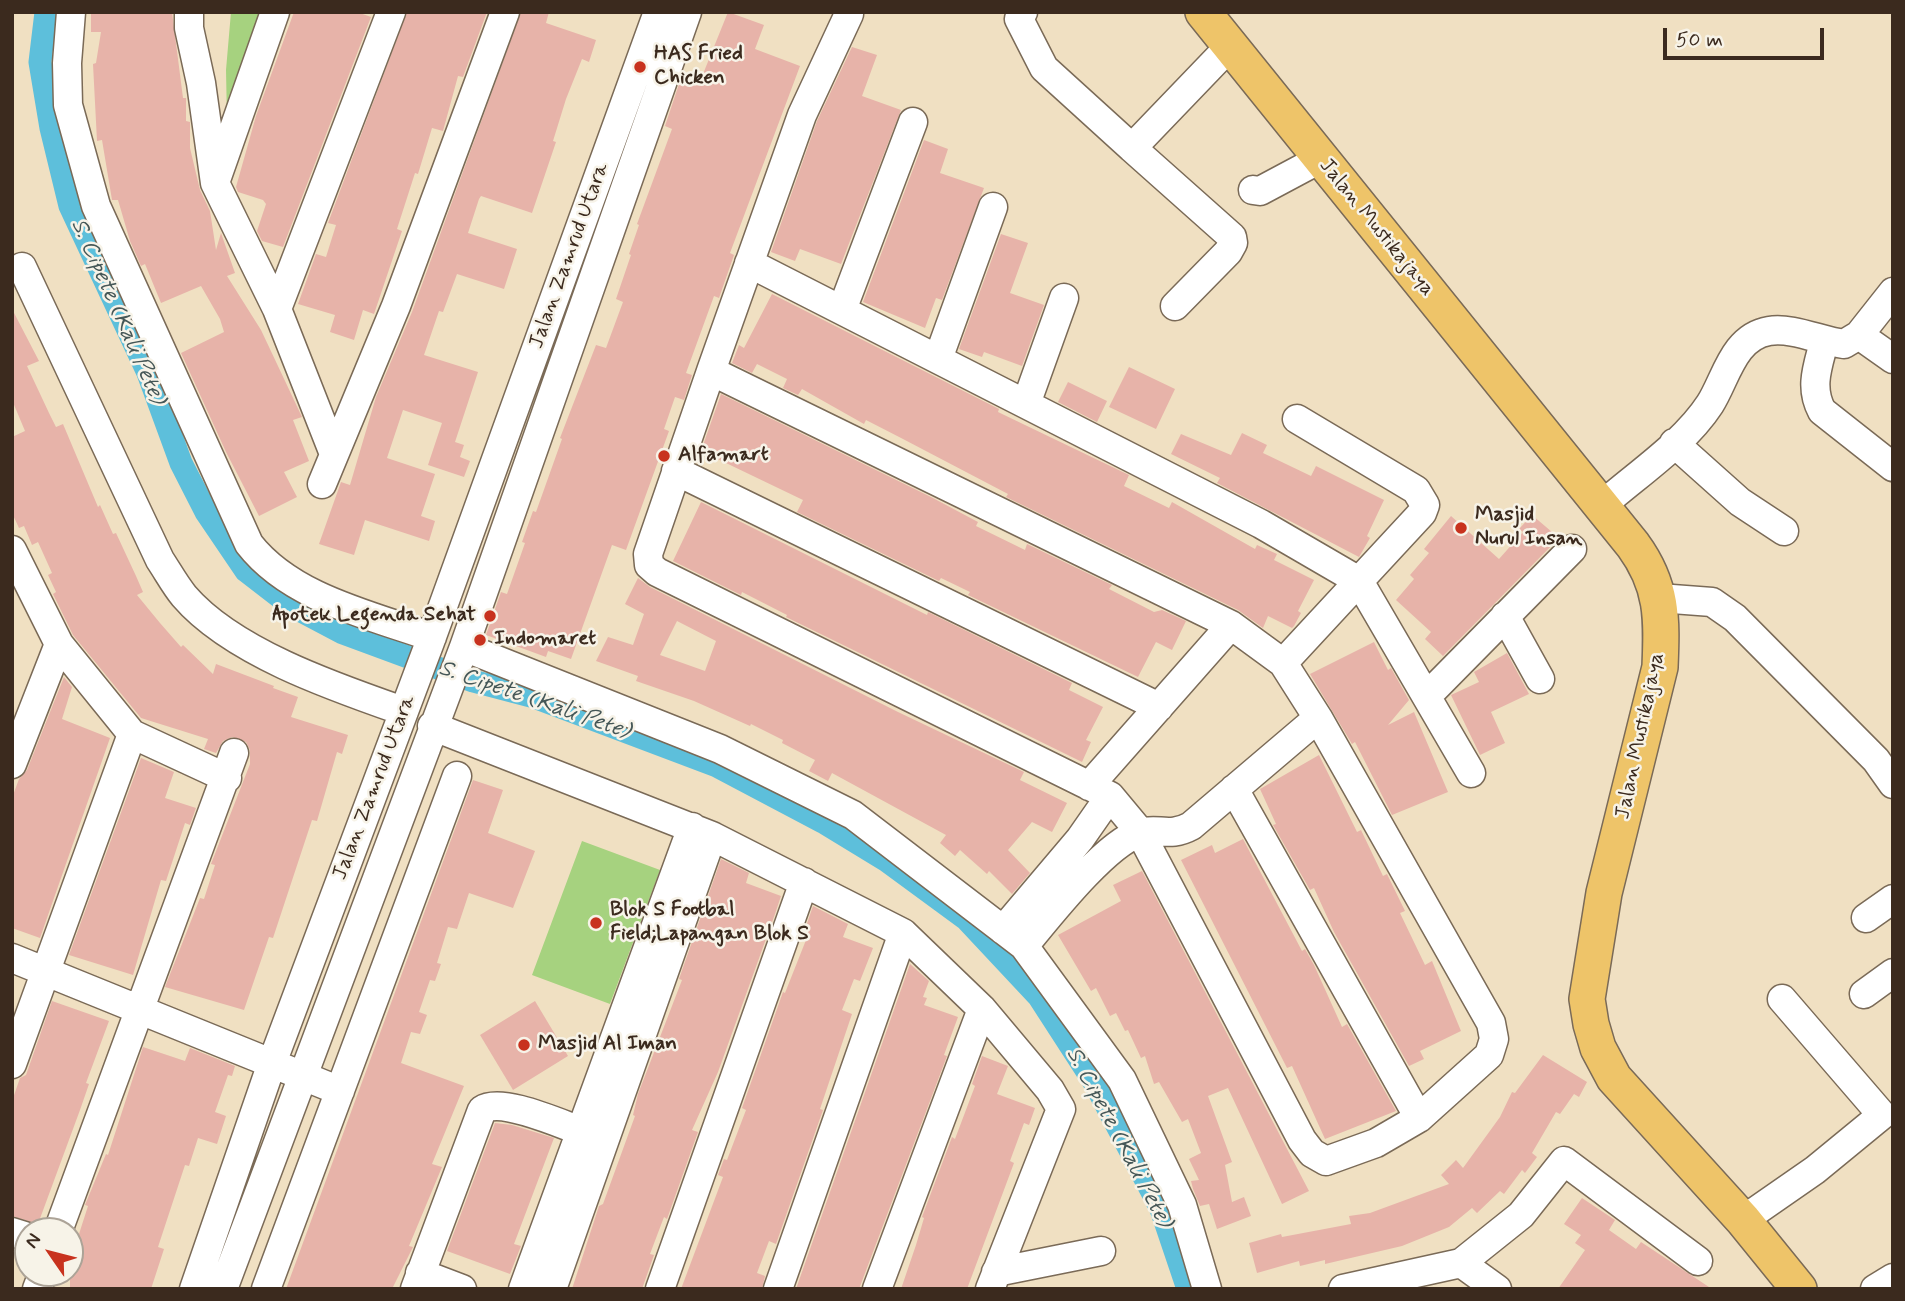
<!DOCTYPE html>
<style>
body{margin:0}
#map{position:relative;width:1905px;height:1301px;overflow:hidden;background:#f0e0c2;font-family:Mynerve,sans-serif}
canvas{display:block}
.frame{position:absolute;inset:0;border:14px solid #3b2a1e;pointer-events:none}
.north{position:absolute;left:14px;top:1217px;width:70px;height:70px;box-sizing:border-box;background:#f7f3e8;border:2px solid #aca397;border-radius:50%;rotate:305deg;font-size:19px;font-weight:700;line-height:28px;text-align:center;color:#3b2a1e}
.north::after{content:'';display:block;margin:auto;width:24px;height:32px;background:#c8321e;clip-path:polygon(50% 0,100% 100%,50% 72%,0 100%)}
.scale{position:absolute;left:1663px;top:28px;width:161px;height:32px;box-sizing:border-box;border:4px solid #3b2a1e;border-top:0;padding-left:9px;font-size:21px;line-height:24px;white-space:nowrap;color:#3b2a1e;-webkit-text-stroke:5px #f7f3e8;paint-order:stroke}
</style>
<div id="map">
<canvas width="1905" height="1301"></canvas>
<div class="frame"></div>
<div class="north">N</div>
<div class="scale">50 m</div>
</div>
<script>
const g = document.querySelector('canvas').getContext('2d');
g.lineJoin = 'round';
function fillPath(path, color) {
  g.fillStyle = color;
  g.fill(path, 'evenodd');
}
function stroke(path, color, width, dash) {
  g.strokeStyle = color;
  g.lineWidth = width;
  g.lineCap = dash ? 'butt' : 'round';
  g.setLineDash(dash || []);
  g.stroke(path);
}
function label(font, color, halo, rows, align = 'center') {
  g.font = font + ' Mynerve,sans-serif';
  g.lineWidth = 5;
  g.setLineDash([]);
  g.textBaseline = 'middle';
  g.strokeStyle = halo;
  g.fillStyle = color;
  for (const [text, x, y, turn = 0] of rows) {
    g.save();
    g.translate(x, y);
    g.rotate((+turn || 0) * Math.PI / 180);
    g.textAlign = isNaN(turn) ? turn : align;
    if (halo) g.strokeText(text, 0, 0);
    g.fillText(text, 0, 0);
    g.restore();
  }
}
fillPath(new Path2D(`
 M 231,12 L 263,12 L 227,120 L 226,70 Z
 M 582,841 L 660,870 L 610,1004 L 532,975 Z`), '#a6d27f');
stroke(new Path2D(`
 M 46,12 L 40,62 L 51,128 L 70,206 L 148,373 L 181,463 L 206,512 L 246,571 L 290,605 L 343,633 L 473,681 L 534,697 L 717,766 L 823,822 L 887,861 L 966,919 L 1039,997 L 1094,1082 L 1161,1209 L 1188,1289`), '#5dbfdb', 23);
fillPath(new Path2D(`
 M 91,12 L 172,12 L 183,98 L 186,98 L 186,121 L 190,122 L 190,148 L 200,190 L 210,211 L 216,250 L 221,233 L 235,273 L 227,276 L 261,330 L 302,417 L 293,420 L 309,461 L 284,472 L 297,497 L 259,516 L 226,452 L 181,353 L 224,332 L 220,319 L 201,286 L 161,303 L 145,264 L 141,266 L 130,241 L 118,200 L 112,200 L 102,140 L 97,141 L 93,64 L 96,63 L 101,32 L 91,32 Z
 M 294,12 L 357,12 L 371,17 L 283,247 L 262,241 L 257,231 L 266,204 L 263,200 L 238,192 L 236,187 L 256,116 Z
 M 407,12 L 487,12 L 463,77 L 458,76 L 443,131 L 432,128 L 418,174 L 415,173 L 397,229 L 402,231 L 374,314 L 363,310 L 354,340 L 330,332 L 335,315 L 298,304 L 316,254 L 326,257 L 336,225 L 328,223 Z
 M 521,12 L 549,12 L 546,23 L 596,40 L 589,62 L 582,59 L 566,99 L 553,141 L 556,142 L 532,213 L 481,196 L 479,199 L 468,233 L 517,249 L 504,289 L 457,274 L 443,312 L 439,311 L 424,355 L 478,372 L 455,442 L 464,445 L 460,457 L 470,461 L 464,477 L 428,465 L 442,423 L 403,410 L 387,458 L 435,474 L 421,516 L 435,521 L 429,541 L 365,520 L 354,555 L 319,544 L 341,482 L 350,485 L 376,397 L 412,312 Z
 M 728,12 L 764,25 L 755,49 L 800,66 L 739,229 L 730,253 L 734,255 L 719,298 L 714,296 L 686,373 L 692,375 L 684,400 L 675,397 L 664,429 L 669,431 L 626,550 L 612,545 L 571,659 L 548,651 L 546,657 L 486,635 L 501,592 L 507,594 L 525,543 L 522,542 L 533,511 L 536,512 L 562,439 L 560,438 L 596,345 L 606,348 L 623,302 L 616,299 L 631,255 L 629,254 L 639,225 L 637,224 L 672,129 L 665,126 L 683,72 L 701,79 Z
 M 852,47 L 877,55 L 862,96 L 901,110 L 841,264 L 800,249 L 795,261 L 771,252 L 817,121 Z
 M 924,140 L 948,149 L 940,173 L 984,188 L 942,300 L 936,298 L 925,328 L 863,302 Z
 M 1001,234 L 1028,243 L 1010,293 L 1044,305 L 1022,366 L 984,352 L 982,357 L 959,349 Z
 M 772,294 L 999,409 L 998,412 L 1129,475 L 1124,486 L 1169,508 L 1172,502 L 1255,549 L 1257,545 L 1277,554 L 1274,560 L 1314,580 L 1298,611 L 1301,613 L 1294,626 L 1292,628 L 1268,616 L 1263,628 L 1238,610 L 1006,497 L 1008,494 L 903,439 L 866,420 L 864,424 L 802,389 L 798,395 L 783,388 L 787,379 L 757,364 L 752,373 L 732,363 L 739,345 L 744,348 Z
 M 12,309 L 39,361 L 27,366 L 49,413 L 56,427 L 63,424 L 98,507 L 100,505 L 113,534 L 116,533 L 136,576 L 143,592 L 137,595 L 160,623 L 181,647 L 183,645 L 213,674 L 216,664 L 274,686 L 273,688 L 298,697 L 291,717 L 348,735 L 342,754 L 337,752 L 317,821 L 312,820 L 273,938 L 269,937 L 244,1010 L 165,987 L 200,898 L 204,899 L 215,865 L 211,864 L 250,764 L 250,750 L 246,742 L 232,737 L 223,741 L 216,753 L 204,749 L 208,739 L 141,718 L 73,635 L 53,594 L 56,592 L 48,575 L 52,573 L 38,542 L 32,545 L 24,526 L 19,528 L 12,513 L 12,437 L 25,431 L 12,400 Z
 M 1129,367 L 1175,389 L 1156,429 L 1109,407 Z
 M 1068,382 L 1107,401 L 1097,422 L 1058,402 Z
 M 721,394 L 931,497 L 978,522 L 976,526 L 1025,550 L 1027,544 L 1112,585 L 1109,589 L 1154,612 L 1162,610 L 1186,621 L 1172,650 L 1156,642 L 1138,677 L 968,595 L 970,592 L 941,578 L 939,581 L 797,512 L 803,500 L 701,451 Z
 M 1242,433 L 1267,445 L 1263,453 L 1311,476 L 1316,466 L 1384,500 L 1367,536 L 1370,538 L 1359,557 L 1217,483 L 1220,478 L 1171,454 L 1181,434 L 1231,455 Z
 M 701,502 L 927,615 L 928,612 L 1072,683 L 1069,690 L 1103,707 L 1086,740 L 1091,742 L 1082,762 L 786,617 L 787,615 L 742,592 L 741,595 L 673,561 Z
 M 1532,515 L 1559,538 L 1443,656 L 1425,639 L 1431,632 L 1396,600 L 1414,579 L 1410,575 L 1429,553 L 1424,549 L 1451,516 L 1499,559 L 1523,532 L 1519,529 Z
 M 638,578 L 650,587 L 898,712 L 1024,772 L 1020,780 L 1067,803 L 1052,832 L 1032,822 L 1008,850 L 1030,873 L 1012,894 L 989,871 L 987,874 L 960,850 L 955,856 L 940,843 L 946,835 L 832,773 L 828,781 L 809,771 L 815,760 L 782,743 L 783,740 L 751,724 L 750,726 L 694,701 L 636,681 L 638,676 L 596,661 L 608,637 L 633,645 L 644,614 L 625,604 ZM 677,621 L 716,641 L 705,671 L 660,655 Z
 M 1374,642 L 1388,670 L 1391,668 L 1409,700 L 1388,725 L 1414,712 L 1448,792 L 1392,815 L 1355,742 L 1352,744 L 1310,674 Z
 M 1507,653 L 1529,694 L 1491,712 L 1505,743 L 1480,755 L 1451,695 L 1479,682 L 1474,672 Z
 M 64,677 L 72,687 L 62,719 L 110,738 L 40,938 L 12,928 L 12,798 L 19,779 L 27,770 Z
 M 1319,755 L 1357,832 L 1361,830 L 1383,876 L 1387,874 L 1405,911 L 1400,913 L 1425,965 L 1432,961 L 1461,1031 L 1420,1051 L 1424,1059 L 1409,1066 L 1334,932 L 1314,888 L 1310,890 L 1273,825 L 1276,824 L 1260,789 Z
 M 141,758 L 174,772 L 165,798 L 196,808 L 190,825 L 185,823 L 166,881 L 161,880 L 133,975 L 69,955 Z
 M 473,780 L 503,790 L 488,833 L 535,851 L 513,908 L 469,893 L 457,929 L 448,927 L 437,963 L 441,964 L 435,981 L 430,980 L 419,1012 L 427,1015 L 420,1034 L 411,1032 L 401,1063 L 464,1086 L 432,1164 L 442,1167 L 409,1246 L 413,1247 L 392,1289 L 286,1289 Z
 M 1243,839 L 1302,951 L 1305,949 L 1314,965 L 1342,1027 L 1347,1024 L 1396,1111 L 1325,1139 L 1292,1066 L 1287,1068 L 1181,860 L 1212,845 L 1215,853 Z
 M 721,859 L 749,873 L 746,883 L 781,896 L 775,914 L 718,1072 L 692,1130 L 698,1132 L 667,1219 L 664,1217 L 650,1254 L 654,1255 L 642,1289 L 572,1289 L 599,1206 L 603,1204 L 635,1116 L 633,1115 L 638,1094 L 682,980 L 679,979 Z
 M 1142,871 L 1309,1191 L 1282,1204 L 1228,1088 L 1208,1096 L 1232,1162 L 1225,1165 L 1232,1202 L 1244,1197 L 1251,1216 L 1217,1229 L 1209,1204 L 1200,1206 L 1193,1189 L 1191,1181 L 1199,1180 L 1189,1159 L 1201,1153 L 1188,1119 L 1182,1122 L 1159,1082 L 1154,1084 L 1145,1056 L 1141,1058 L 1128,1030 L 1125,1031 L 1116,1013 L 1110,1016 L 1096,988 L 1091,991 L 1058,935 L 1121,901 L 1113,885 Z
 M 813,906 L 848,924 L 843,937 L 873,948 L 860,981 L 854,979 L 842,1010 L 852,1014 L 820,1109 L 823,1110 L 776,1244 L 769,1241 L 757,1273 L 765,1276 L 762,1289 L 681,1289 L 723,1177 L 718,1175 L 724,1159 L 727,1160 L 746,1110 L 742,1108 L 783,992 L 785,993 L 806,940 L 802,938 Z
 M 910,964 L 929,981 L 923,997 L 927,998 L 924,1005 L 958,1017 L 944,1055 L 947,1056 L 859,1289 L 796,1289 Z
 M 52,1001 L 109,1021 L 86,1083 L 89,1084 L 80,1110 L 38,1224 L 12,1216 L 12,1101 L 20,1078 L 26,1075 Z
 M 535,1001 L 568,1056 L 513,1090 L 480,1035 Z
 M 143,1047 L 185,1061 L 190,1048 L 235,1066 L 232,1076 L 228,1075 L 215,1112 L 226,1116 L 217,1144 L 198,1138 L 189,1166 L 185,1165 L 158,1247 L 164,1249 L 151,1289 L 70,1289 L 70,1262 L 88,1206 L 85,1205 L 106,1154 L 108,1155 Z
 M 1543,1055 L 1587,1082 L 1579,1097 L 1574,1094 L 1560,1114 L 1556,1112 L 1532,1153 L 1537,1157 L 1525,1173 L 1522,1170 L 1504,1194 L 1500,1191 L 1477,1213 L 1472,1208 L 1449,1227 L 1402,1246 L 1325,1264 L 1325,1260 L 1300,1266 L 1299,1261 L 1257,1273 L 1249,1243 L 1281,1234 L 1282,1237 L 1351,1224 L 1349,1216 L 1370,1213 L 1449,1184 L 1441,1175 L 1456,1160 L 1463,1168 L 1500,1117 L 1512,1092 L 1515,1093 Z
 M 982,1056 L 1008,1066 L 997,1094 L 1035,1108 L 1029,1125 L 1024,1123 L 1010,1161 L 1014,1163 L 967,1289 L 901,1289 L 916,1245 L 924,1218 L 922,1217 L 952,1137 L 955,1139 L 975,1086 L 972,1084 Z
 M 495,1123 L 512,1125 L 554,1138 L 514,1244 L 521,1246 L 510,1274 L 447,1251 Z
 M 1582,1198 L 1615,1220 L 1609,1230 L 1636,1249 L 1641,1242 L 1712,1289 L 1558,1289 L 1585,1250 L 1575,1243 L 1581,1235 L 1564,1224 Z`), '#e7b3a9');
const minor = new Path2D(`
 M 71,12 L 67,63 L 68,105 L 96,206 L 249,544 C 291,598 370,615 432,637
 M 189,12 L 189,28 L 201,83 L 215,183 L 277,309 L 334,454
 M 1023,12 L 1019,19 L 1044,68 L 1132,148 L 1230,46
 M 1132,148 L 1232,237 L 1233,243 L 1228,252 L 1175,306
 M 217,177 L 275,12
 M 1253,190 L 1260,191 L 1320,159
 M 749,263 L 1261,524 L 1359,581 L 1471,773
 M 22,267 L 160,560 C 168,572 175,585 184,596 C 232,652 334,687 403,711
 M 277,309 L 391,12
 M 842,310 L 913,122
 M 1859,335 L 1893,359
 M 1824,342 C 1818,366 1809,387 1822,411 L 1893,467
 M 938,359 L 993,207
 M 711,371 L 1231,625 L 1283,663 L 1318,718 L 1491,1023 L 1494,1039 L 1489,1055 L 1419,1118 L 1376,1143 L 1326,1161 L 1312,1153 L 1302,1140 L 1140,832 L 1110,796 L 657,572 L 649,565 L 648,554 Z
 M 711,371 L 802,115 L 849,14
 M 1026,404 L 1064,298
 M 1674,443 L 1740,502 L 1784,531
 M 676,471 L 1159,707
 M 322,484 L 396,306 L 505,12
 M 1600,507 C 1636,475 1684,444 1710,404 C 1726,379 1733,337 1769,331 C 1792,327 1821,341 1844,344 L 1859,335 L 1893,292
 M 12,550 L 59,644 L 132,734 L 227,778
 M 1659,598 L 1712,602 L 1735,618 L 1876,760 L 1893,784
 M 1505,616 L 1540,679
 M 464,647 L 720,749 L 853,815 L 1024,946 L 1122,1080 L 1182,1205 L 1207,1289
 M 1283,663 L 1422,513 L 1425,505 L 1416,490 L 1297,419
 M 1427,696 L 1572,549
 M 432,726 L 712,836 L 552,1289
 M 12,764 L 59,644
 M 1089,786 L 1231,625
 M 1234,789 L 1419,1118
 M 712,836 L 903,933 L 982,1009 L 1050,1090 L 1061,1109 L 990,1289
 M 1866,918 L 1893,899
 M 1003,930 L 1080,839 L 1110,796
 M 1024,946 C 1049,916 1104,845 1139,833 C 1158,827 1169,838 1191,826 L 1318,718
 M 12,958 L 340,1091
 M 1864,994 L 1893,973
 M 12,1064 L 132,734
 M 1743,1220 L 1815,1170 L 1882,1115 L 1782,999
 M 58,1231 L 234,753
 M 12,1232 L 28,1237
 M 1461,1263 L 1497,1289
 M 996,1272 L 1101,1251
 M 420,1273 L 462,1289
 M 37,1289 L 43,1273
 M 194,1289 L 272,1063 L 430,642 L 658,12
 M 223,1289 L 464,647 L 687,12
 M 266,1289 L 457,776
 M 415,1289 L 482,1110 C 501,1097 558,1123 581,1131
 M 523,1289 L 692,827
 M 660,1289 L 804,882
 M 778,1289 L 903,933
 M 877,1289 L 982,1009
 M 1343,1289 L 1461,1263 L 1521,1215 L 1564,1161 L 1698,1261
 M 1875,1289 L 1893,1278`);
const major = new Path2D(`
 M 1203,12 L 1633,545 C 1663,586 1662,618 1660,667 L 1604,893 L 1587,999 L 1591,1024 L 1598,1048 L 1614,1078 L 1743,1220 L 1799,1289`);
stroke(minor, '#7a6a57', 31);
stroke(major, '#7a6a57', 38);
stroke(minor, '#fff', 28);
stroke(major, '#eec469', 35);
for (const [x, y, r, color] of [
 [640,67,7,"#c8321e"],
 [664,456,7,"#c8321e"],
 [1461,528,7,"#c8321e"],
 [490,616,7,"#c8321e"],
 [480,640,7,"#c8321e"],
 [596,923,7,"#c8321e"],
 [524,1045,7,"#c8321e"]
]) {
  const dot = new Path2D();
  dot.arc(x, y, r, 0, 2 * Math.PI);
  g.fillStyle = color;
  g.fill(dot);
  stroke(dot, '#f7f3e8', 2.5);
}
label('bold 21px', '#3b2a1e', '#f7f3e8', [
 ["HAS Fried",654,55],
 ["Chicken",654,79],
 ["Alfamart",678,456],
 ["Masjid",1475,516],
 ["Nurul Insan",1475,540],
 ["Apotek Legenda Sehat",476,616,"right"],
 ["Indomaret",494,640],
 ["Blok S Footbal",610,911],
 ["Field;Lapangan Blok S",610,935],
 ["Masjid Al Iman",538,1045]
], 'left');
label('21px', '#3b2a1e', '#f7f3e8', [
 ["Jalan Mustikajaya",1376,228,51],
 ["Jalan Zamrud Utara",570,256,-70],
 ["Jalan Mustikajaya",1641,736,-78],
 ["Jalan Zamrud Utara",375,788,-69]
]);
label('italic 23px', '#455757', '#f7f3e8', [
 ["S. Cipete (Kali Pete)",117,312,66],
 ["S. Cipete (Kali Pete)",534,701,19],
 ["S. Cipete (Kali Pete)",1118,1138,62]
]);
</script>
